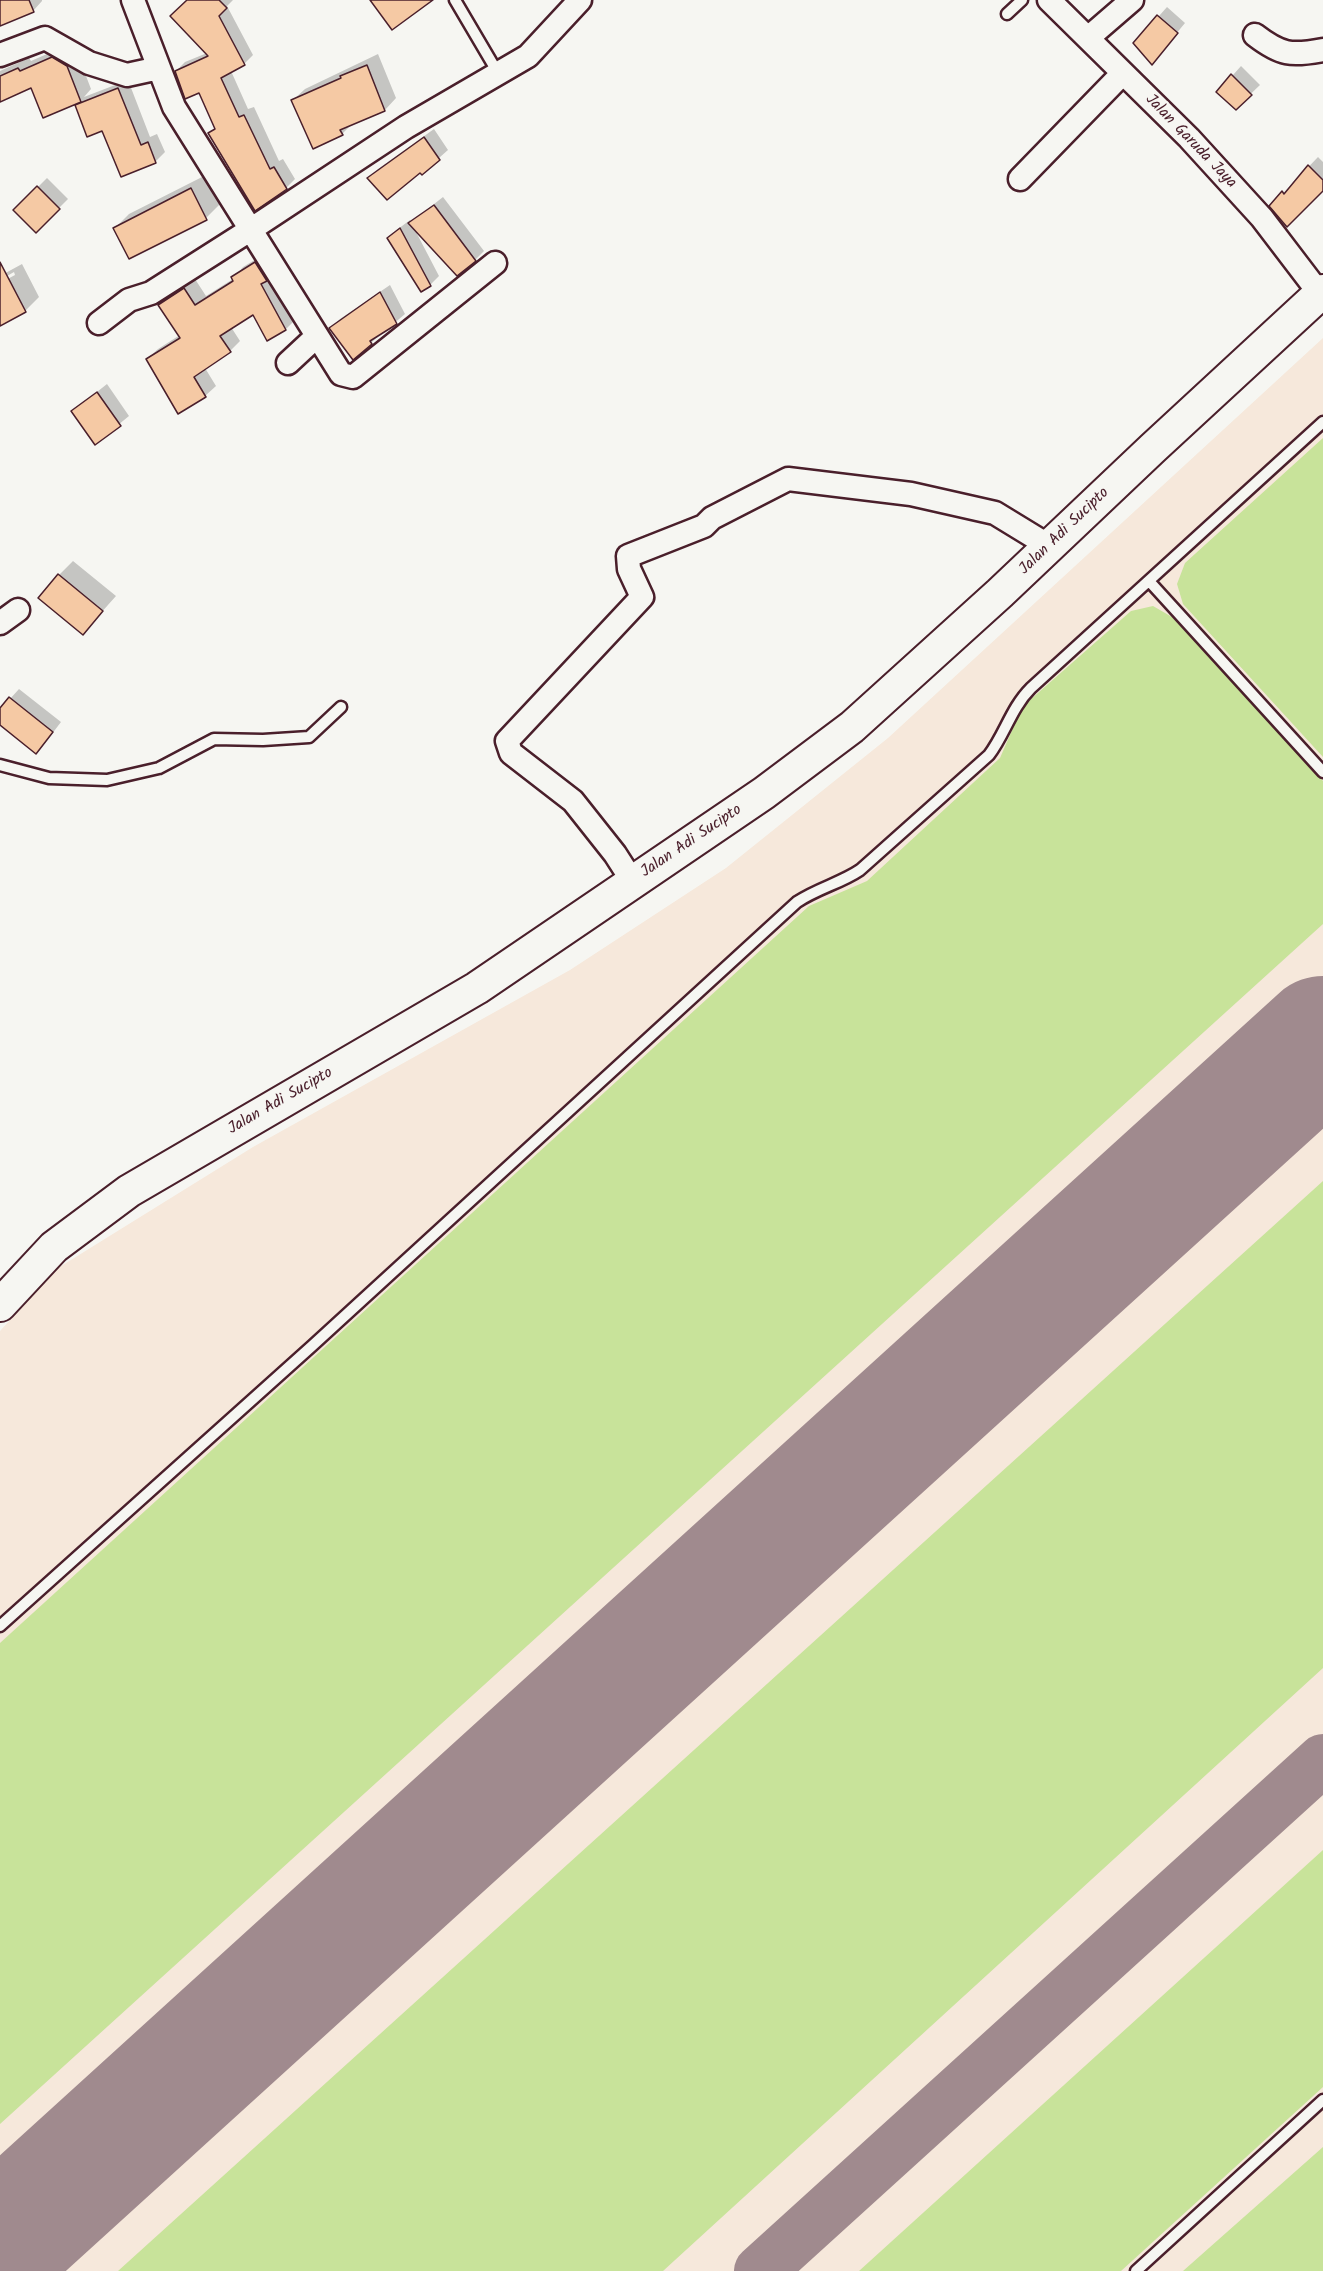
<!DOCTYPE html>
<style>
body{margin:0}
canvas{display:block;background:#f6f6f2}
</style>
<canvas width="1323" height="2271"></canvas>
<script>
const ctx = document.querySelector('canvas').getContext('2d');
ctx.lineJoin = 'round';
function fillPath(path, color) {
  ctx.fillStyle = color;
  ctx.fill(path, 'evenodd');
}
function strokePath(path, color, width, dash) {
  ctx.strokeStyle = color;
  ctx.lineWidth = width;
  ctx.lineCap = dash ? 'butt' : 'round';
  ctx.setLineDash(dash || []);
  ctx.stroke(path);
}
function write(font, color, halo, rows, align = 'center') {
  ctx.font = font + ' Kalam,sans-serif';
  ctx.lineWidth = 4.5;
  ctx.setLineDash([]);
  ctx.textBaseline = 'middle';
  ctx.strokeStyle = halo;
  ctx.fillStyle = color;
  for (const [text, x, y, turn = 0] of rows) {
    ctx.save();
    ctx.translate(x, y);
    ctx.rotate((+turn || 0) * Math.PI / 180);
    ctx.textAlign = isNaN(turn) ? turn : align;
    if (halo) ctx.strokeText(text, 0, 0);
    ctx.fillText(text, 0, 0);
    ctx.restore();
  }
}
const built = new Path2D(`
 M1323,338V2271H0V1331L58,1268L253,1147L570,970L726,868L888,738Z`);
const green = new Path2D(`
 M1323,438V757L1183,604L1177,584L1185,563Z
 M1153,606L1172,617L1323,781V924L0,2124V1643L809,906L867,881L1000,758L1022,707L1131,611Z
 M1323,1181V1668L663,2271H118Z
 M1323,1850V2087L1121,2271H859Z
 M1323,2147V2271H1183Z`);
const shadow = new Path2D(`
 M0,0H42V1L33,11L0,14Z
 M189,0H233L227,6L253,55L244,64L231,71L248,109L254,107L279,161L283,159L295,179L286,188L210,134L216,127L199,91L176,71L185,62L207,53Z
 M1167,7L1185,23L1152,63L1135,43Z
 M63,47L78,55L91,89L84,97L128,80L150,137L157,134L165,152L156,161L122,175L103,129L76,106L82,100L44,116L31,86L0,101V71L29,58L31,61Z
 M378,54L396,98L385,110L353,123L342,134L293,100L305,89Z
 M1241,66L1260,85L1236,108L1218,92Z
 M434,129L448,150L422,173L420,171L369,178L378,169Z
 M1318,157L1323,162V189L1271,206Z
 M206,175L220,204L206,218L129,257L115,228L129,214Z
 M47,178L68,199L36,231L15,210Z
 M443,197L484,251L475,260L415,230L439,276L430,285L388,238L398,229L410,220L411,222Z
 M266,253L296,319L286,329L254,313L231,327L240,341L230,351L205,368L216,386L205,396L147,359L158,349L180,335L160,305L170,294L195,279L206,296L233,279L243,267Z
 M22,264L39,297L25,311L0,324V283L15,275L14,272L0,280V276Z
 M390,285L405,314L353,358L331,328L340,319Z
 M107,384L129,416L96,443L73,411Z
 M73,561L116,596L83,633L59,575Z
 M19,689L61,722L45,743L0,723V710Z`);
const taxiway = new Path2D(`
 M760,2271L1323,1760`);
const runway = new Path2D(`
 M0,2243L1323,1041`);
const building = new Path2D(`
 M0,0H29L34,12L0,26Z
 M187,0H219L227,8L219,16L245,65L221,78L239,117L244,115L270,169L274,167L287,189L255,211L208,133L215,129L199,93L185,99L175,71L208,56L170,16Z
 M370,0H433L392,30Z
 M1157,15L1178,33L1152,65L1133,43Z
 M52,57L67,66L81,102L43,118L31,88L0,102V76L18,68L20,71Z
 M367,65L385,111L340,130L343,135L313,149L291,100L341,78L340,76Z
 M1231,74L1252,95L1236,110L1216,92Z
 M118,88L141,145L148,142L156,163L121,177L102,131L87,137L75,105Z
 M424,137L440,160L422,175L420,173L387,200L367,178Z
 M1308,165L1323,180V191L1287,227L1269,206L1282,191L1284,194Z
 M37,186L60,209L36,233L13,210Z
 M191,188L207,220L129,259L113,228Z
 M434,205L476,261L457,276L408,223Z
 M400,228L431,286L421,292L387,238Z
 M0,262L26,312L0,326Z
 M255,262L267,281L261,284L286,330L267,341L253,315L220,336L231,352L194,377L206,397L178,414L146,359L180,338L158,305L184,288L195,305L233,281L231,277Z
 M380,292L397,324L370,341L372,344L353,360L329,328Z
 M97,392L121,426L95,445L71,411Z
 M58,574L103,611L83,635L38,598Z
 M9,697L53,732L36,754L0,725V708Z`);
const lane = new Path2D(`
 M455,0L498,73
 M1007,14L1022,0
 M1149,581L1323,772
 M0,765L49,778L107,780L159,768L214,739L263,740L309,737L341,707
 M0,1626L312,1346L797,902C818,888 841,883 860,870L989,755C1005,734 1011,708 1031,688L1323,422
 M1136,2271L1323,2100`);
const street = new Path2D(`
 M133,0L174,107L341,374L353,377L495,263
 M1049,0L1189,138L1262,218L1320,294
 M1255,35C1281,55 1291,56 1323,50
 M1088,38L1132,0
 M0,55L45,38L89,63L127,75L159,68
 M1020,179L1123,73
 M99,323L129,300L151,293L250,230L406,127L528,56L580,0
 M288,363L317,336
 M0,623L18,610
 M633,882L615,854L573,801L511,753L507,741L642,597L629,569L628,556L704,526L712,518L788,479L911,494L995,513L1049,546`);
const secondary = new Path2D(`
 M0,1305L54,1247L129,1191L477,988L764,793L852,727L1000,593L1153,448L1323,291`);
const streetNames = [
 ["Jalan Garuda Jaya",1190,142,46],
 ["Jalan Adi Sucipto",1065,532,-44],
 ["Jalan Adi Sucipto",692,842,-34],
 ["Jalan Adi Sucipto",281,1102,-30]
];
fillPath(built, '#f6e8db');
fillPath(green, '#c8e39a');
fillPath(shadow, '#0003');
strokePath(taxiway, '#a08a8e', 52);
strokePath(runway, '#a08a8e', 130);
fillPath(building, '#f5c9a4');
strokePath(building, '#4a1f2b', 1.5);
strokePath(lane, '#4a1f2b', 15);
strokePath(street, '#4a1f2b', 27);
strokePath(secondary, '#4a1f2b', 36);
strokePath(lane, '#f6f6f2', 10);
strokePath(street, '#f6f6f2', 22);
strokePath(secondary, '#f6f6f2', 32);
write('16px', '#4a1f2b', '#f6f6f2', streetNames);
</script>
